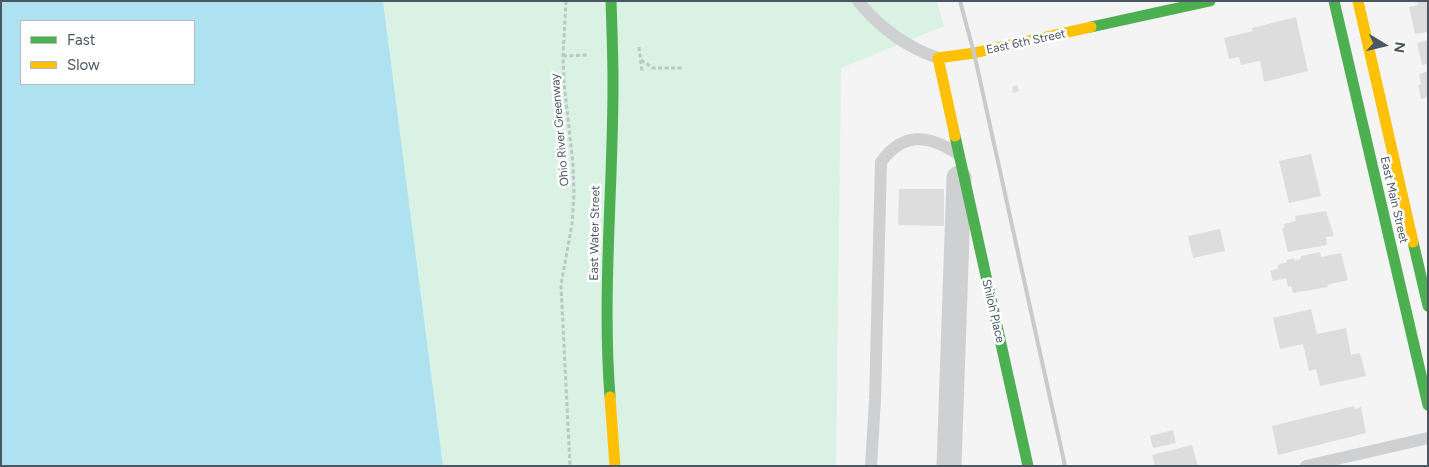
<!DOCTYPE html>
<style>
body{margin:0}
#map{position:relative;width:1429px;height:467px;overflow:hidden;background:#f4f4f4;font-family:Figtree,sans-serif}
canvas{display:block}
.frame{position:absolute;inset:0;border:2px solid #4a5661;pointer-events:none}
.legend{position:absolute;left:20px;top:20px;width:175px;height:65px;box-sizing:border-box;background:#fff;border:1px solid #b7bbc0;margin:0;padding:6px 9px;list-style:none;font-size:15px;color:#4a5661}
.legend li{display:flex;align-items:center;gap:10px;height:25px}
.legend b{width:25px;border:1px solid #b7bbc0}
.north{position:absolute;left:1359px;top:20px;width:50px;height:50px;-webkit-text-stroke:4px #fff;paint-order:stroke;rotate:99deg;font-size:14px;font-weight:700;line-height:20px;text-align:center;color:#4a5661}
.north::after{content:'';display:block;margin:auto;width:18px;height:22px;background:#4a5661;clip-path:polygon(50% 0,100% 100%,50% 72%,0 100%)}
</style>
<div id="map">
<canvas width="1429" height="467"></canvas>
<div class="frame"></div>
<ul class="legend">
<li><b style="height:6px;background:#4caf50"></b>Fast</li>
<li><b style="height:6px;background:#ffc107"></b>Slow</li>
</ul>
<div class="north">N</div>
</div>
<script>
const ctx = document.querySelector('canvas').getContext('2d');
ctx.lineJoin = 'round';
function fillPath(path, color) {
  ctx.fillStyle = color;
  ctx.fill(path, 'evenodd');
}
function strokePath(path, color, width, dash) {
  ctx.strokeStyle = color;
  ctx.lineWidth = width;
  ctx.lineCap = dash ? 'butt' : 'round';
  ctx.setLineDash(dash || []);
  ctx.stroke(path);
}
function write(font, color, halo, rows, align = 'center') {
  ctx.font = font + ' Figtree,sans-serif';
  ctx.lineWidth = 5;
  ctx.setLineDash([]);
  ctx.textBaseline = 'middle';
  ctx.strokeStyle = halo;
  ctx.fillStyle = color;
  for (const [text, x, y, turn = 0] of rows) {
    ctx.save();
    ctx.translate(x, y);
    ctx.rotate((+turn || 0) * Math.PI / 180);
    ctx.textAlign = isNaN(turn) ? turn : align;
    if (halo) ctx.strokeText(text, 0, 0);
    ctx.fillText(text, 0, 0);
    ctx.restore();
  }
}
const green = new Path2D(`
 M383,1H937L944,26L841,68L836,466H443Z`);
const water = new Path2D(`
 M1,1H383L443,466H1ZM21,21H194V84H21Z`);
const building = new Path2D(`
 M1417,1H1428V32L1415,34L1409,7L1418,5Z
 M1296,17L1308,71L1264,82L1260,61L1241,65L1239,57L1229,59L1224,38L1253,31L1252,28Z
 M1428,40V69H1427L1426,64L1422,65L1417,43Z
 M1428,71V97L1421,99L1418,85L1421,84L1419,74Z
 M1017,85L1019,91L1013,93L1012,87Z
 M1311,154L1321,196L1289,203L1279,161Z
 M899,189H944V226L898,225Z
 M1326,211L1334,236L1326,237L1327,245L1288,252L1282,229L1284,228V224L1296,221L1295,216Z
 M1220,229L1225,251L1193,258L1188,236Z
 M1320,252L1321,257L1341,253L1348,280L1327,285L1328,287L1293,293L1291,286L1288,287L1286,278L1273,281L1270,271L1278,269V265L1287,262V260L1294,258L1295,261L1301,259V256Z
 M1311,309L1317,334L1346,328L1351,355L1360,353L1366,376L1320,386L1316,369L1309,371L1303,344L1280,349L1273,318Z
 M1354,406L1355,409L1361,407L1366,433L1278,455L1272,426Z
 M1173,430L1176,443L1153,448L1150,436Z
 M1192,445L1198,466H1155L1152,455Z`);
const path = new Path2D(`
 M566,1L563,56L564,83L573,164L574,194L572,224L561,285L570,466
 M639,47L642,72
 M563,56L588,55
 M641,60L653,68H683`);
const lane = new Path2D(`
 M858,1C879,27 906,47 938,58
 M871,466L875,400L881,162C903,132 928,134 958,154
 M1306,466L1428,438`);
const street = new Path2D(`
 M949,466L959,178`);
const fast = new Path2D(`
 M1334,1L1428,405
 M1091,27L1210,1
 M955,136L1028,466
 M1413,242L1428,306
 M610,397C602,293 613,188 613,85C613,57 612,29 611,1`);
const slow = new Path2D(`
 M1358,1L1413,242
 M955,136L938,58L974,53L1091,27
 M610,397L615,466`);
const rail = new Path2D(`
 M960,1L974,53L1065,466`);
const streetNames = [
 ["East 6th Street",1026,42,-12],
 ["Ohio River Greenway",560,130,-95],
 ["East Main Street",1394,200,77],
 ["East Water Street",595,233,-89],
 ["Shiloh Place",993,311,77]
];
fillPath(green, '#d9f2e3');
fillPath(water, '#aee2f0');
fillPath(building, '#ddddde');
strokePath(path, '#bcc7c4', 3, [4, 2.5]);
strokePath(lane, '#ced0d2', 12);
strokePath(street, '#ced0d2', 25);
strokePath(fast, '#4caf50', 11);
strokePath(slow, '#ffc107', 11);
strokePath(rail, '#c9cacc', 4);
write('12px', '#4a5661', '#fff', streetNames);
</script>
